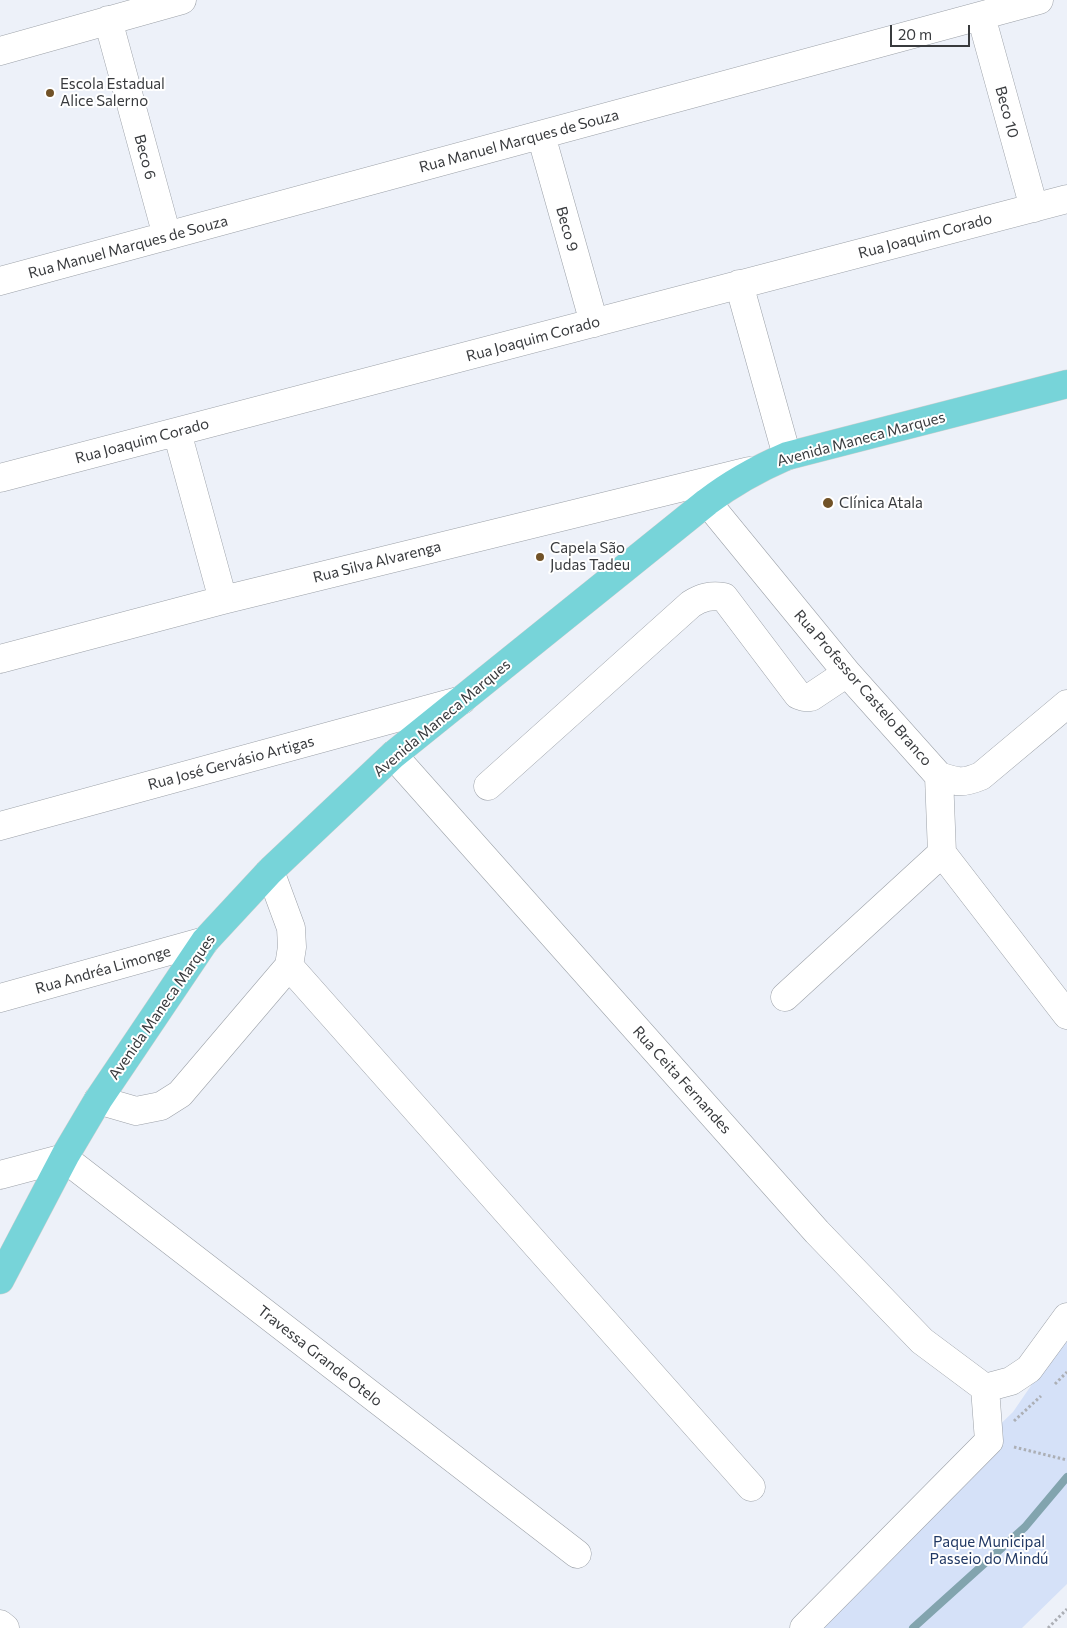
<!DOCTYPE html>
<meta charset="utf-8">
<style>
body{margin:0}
#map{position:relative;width:1067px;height:1628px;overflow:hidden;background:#edf1f9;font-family:Commissioner,sans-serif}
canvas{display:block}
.scale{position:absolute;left:890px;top:25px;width:80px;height:22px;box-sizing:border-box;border:2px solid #383a3d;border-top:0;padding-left:6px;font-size:15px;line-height:18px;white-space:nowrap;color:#383a3d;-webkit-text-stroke:4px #fff;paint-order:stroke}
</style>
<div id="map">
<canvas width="1067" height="1628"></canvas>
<div class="scale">20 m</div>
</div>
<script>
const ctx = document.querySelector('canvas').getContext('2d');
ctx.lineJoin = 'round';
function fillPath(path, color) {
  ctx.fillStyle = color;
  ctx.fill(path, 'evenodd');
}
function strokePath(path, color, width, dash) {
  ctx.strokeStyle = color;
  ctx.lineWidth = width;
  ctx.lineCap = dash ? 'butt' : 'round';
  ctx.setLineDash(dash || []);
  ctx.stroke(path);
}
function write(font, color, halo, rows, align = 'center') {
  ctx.font = font + ' Commissioner,sans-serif';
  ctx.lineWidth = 4;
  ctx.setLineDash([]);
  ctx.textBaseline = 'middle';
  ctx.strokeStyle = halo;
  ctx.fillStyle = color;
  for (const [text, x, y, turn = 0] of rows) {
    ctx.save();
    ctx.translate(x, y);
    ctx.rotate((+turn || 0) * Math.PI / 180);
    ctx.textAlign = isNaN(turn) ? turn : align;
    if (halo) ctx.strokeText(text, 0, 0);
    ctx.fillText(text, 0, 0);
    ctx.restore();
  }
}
const green = new Path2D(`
 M1067,1333V1584L1022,1628H816L958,1465L1013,1412Z`);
const stream = new Path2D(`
 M913,1628L1025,1527L1067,1477`);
const path = new Path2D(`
 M1055,1384L1067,1372
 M1014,1421L1041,1396
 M1014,1447L1067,1460
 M1048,1628L1067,1609`);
const minor = new Path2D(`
 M981,16L1034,208
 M108,20L167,236
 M0,51L182,0
 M541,135L594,323
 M0,281L1039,0
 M739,284L787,456
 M177,432L223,600
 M0,478L1067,199
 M707,502L847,673L939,776C957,782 962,784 981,776L1067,704
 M0,659L223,600L749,471
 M393,755L817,1232L922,1341L985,1388
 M939,776L942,853L1067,1015
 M488,786L691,604C702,597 711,595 724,597L798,695L804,697H811L847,673
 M0,826L462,700
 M289,966L751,1487
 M785,997L942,853
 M0,998L205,941
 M98,1100L136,1111L161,1106L180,1094L289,966L292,947L291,928L270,871
 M0,1175L64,1158L577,1554
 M985,1388L1011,1381L1029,1369L1067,1317
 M0,1624L5,1628
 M804,1628L989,1441L985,1388`);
const major = new Path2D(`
 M0,1280L66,1154L98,1100L205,941L270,871L393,755L707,502C733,482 757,469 787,456L1067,384`);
const markers = [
 [50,93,5,"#715227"],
 [828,503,6,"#715227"],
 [540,557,5,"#715227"]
];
const poiNames = [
 ["Escola Estadual",60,84],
 ["Alice Salerno",60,101],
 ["Clínica Atala",839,503],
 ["Capela São",550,548],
 ["Judas Tadeu",550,565]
];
const streetNames = [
 ["Beco 10",1007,112,75],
 ["Rua Manuel Marques de Souza",519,141,-15],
 ["Beco 6",145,157,75],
 ["Beco 9",567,229,74],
 ["Rua Joaquim Corado",925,236,-15],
 ["Rua Manuel Marques de Souza",128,247,-15],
 ["Rua Joaquim Corado",533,339,-15],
 ["Avenida Maneca Marques",861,439,-15],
 ["Rua Joaquim Corado",142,441,-15],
 ["Rua Silva Alvarenga",377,562,-14],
 ["Rua Professor Castelo Branco",863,688,49],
 ["Avenida Maneca Marques",442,718,-40],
 ["Rua José Gervásio Artigas",231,763,-15],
 ["Rua Andréa Limonge",103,970,-16],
 ["Avenida Maneca Marques",162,1007,-55],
 ["Rua Ceita Fernandes",682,1080,48],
 ["Travessa Grande Otelo",320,1356,38]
];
const parkNames = [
 ["Paque Municipal",989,1542],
 ["Passeio do Mindú",989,1559]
];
fillPath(green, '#d5e1f8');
strokePath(stream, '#82a4ae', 8);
strokePath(minor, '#9ca1a8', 29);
strokePath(major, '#cfd0d0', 29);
strokePath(path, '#acafb5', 3, [2.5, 2.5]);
strokePath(minor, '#fff', 28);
strokePath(major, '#77d4d9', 28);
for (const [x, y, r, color] of markers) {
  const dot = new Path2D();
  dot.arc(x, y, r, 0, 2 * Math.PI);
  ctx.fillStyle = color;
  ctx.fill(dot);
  strokePath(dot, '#fff', 2);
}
write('15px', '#383a3d', '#fff', poiNames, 'left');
write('15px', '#383a3d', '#fff', streetNames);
write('15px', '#203864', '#fff', parkNames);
</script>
